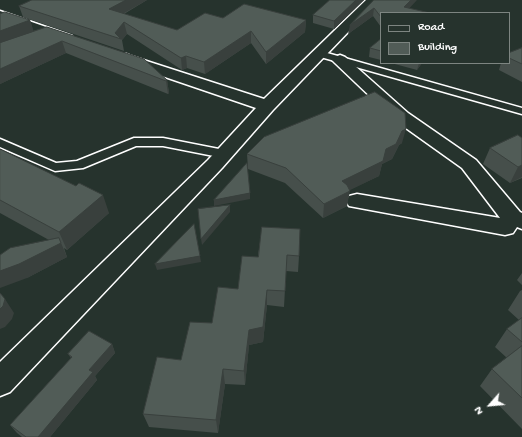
<!DOCTYPE html>
<style>
body{margin:0}
#map{position:relative;width:522px;height:437px;overflow:hidden;background:#26332d;font-family:"Gochi Hand",sans-serif}
canvas{display:block}
.legend{position:absolute;left:380px;top:12px;width:130px;height:52px;box-sizing:border-box;background:#26332d;border:1px solid #7d8581;margin:0;padding:5px 7px;list-style:none;font-size:12px;color:#fff}
.legend li{display:flex;align-items:center;gap:8px;height:20px}
.legend b{width:20px;border:1px solid #7d8581}
.north{position:absolute;left:470px;top:385px;width:40px;height:40px;-webkit-text-stroke:3px #26332d;paint-order:stroke;rotate:243deg;font-size:11px;font-weight:700;line-height:16px;text-align:center;color:#fff}
.north::after{content:'';display:block;margin:auto;width:14px;height:18px;background:#fff;clip-path:polygon(50% 0,100% 100%,50% 72%,0 100%)}
</style>
<div id="map">
<canvas width="522" height="437"></canvas>
<ul class="legend">
<li><b style="height:5px;background:#26332d"></b>Road</li>
<li><b style="height:11px;background:#515c57"></b>Building</li>
</ul>
<div class="north">N</div>
</div>
<script>
const ctx = document.querySelector('canvas').getContext('2d');
ctx.lineJoin = 'round';
function strokePath(path, color, width, dash) {
  ctx.strokeStyle = color;
  ctx.lineWidth = width;
  ctx.lineCap = dash ? 'butt' : 'round';
  ctx.setLineDash(dash || []);
  ctx.stroke(path);
}
function fillPath(path, color) {
  ctx.fillStyle = color;
  ctx.fill(path, 'evenodd');
}
const lane = new Path2D(`
 M320,51L522,108V114L317,56L315,54Z
 M134,138H163L224,150L228,151L230,154L228,157L224,158L163,146H136L83,168L55,171L0,147V139L56,163L77,161Z`);
const street = new Path2D(`
 M366,0H379L273,110L222,168L10,392L0,396V362L208,160L256,108L121,62L118,59L121,56L126,54L131,56L264,99Z
 M0,11L72,36L74,39L72,42L67,43L62,42L0,19Z
 M340,55L345,57L408,113L476,160L520,212L522,213V229L517,227L513,233L505,235L349,206L346,201L349,196L357,194L500,218L462,168L396,121L335,63L332,60L335,57Z`);
const wall = new Path2D(`
 M147,0L124,14L177,30L223,18L306,20L305,32L266,64L251,43L205,74L187,68L182,70L127,34L122,40L124,51L23,17L19,6Z
 M330,0H364L334,29L313,23V15Z
 M374,0L409,8L381,13V27L373,16L348,34Z
 M0,14L30,20L33,31L47,27L167,80L169,93L168,94L66,53L0,84Z
 M381,39V60L369,57L370,48Z
 M522,48V82L499,70L501,63H509V53Z
 M391,63H422L417,70Z
 M522,138V178L510,183L483,164L490,148Z
 M402,143L399,145L392,159L382,164L379,176L349,190L347,206L323,218L285,183L248,169L247,154Z
 M0,149L109,213L67,250L64,248L67,257L27,278L49,240L0,213Z
 M262,227L299,256L298,272L286,271L284,307L267,305L263,342L249,345L245,385L225,384L218,433L149,427L143,414L181,360L212,323L238,289L258,257Z
 M522,273V285L517,280Z
 M522,290V429L480,386L492,369L507,358L495,347L507,329L519,320L508,310L520,291Z
 M112,344L115,353L95,376L97,380L50,437H22L17,433L10,425L71,358L68,354Z`);
const shadedWall = new Path2D(`
 M126,0H147L112,20L109,9Z
 M356,0H364L334,29V21Z
 M411,0H417L405,13L404,7Z
 M374,8L373,16L348,34L350,25Z
 M30,20L34,32L0,45V31Z
 M306,20L305,32L266,64V52Z
 M124,22L127,34L122,40L115,33Z
 M251,31V43L205,74L204,62Z
 M62,41L66,53L0,84V69Z
 M186,56L187,68L182,70L181,58Z
 M419,63H422L417,70Z
 M167,80L169,93L168,94L166,81Z
 M406,129L402,143L399,145L392,159L382,164L379,176L340,195L342,181L386,149L402,131Z
 M522,165V177L510,183L518,167Z
 M350,191L347,206L323,218L324,204Z
 M250,193V199L214,206V200Z
 M103,195L109,213L67,250L59,232Z
 M230,205V212L202,245L201,239Z
 M59,238L67,257L27,278L0,288V271Z
 M200,256L201,262L157,270L155,264Z
 M267,290V305L263,342L249,345L245,385L244,371L249,330Z
 M5,299L14,313L12,319L5,327L0,329V309Z
 M112,344L115,353L95,376L97,380L50,437H38L89,370Z
 M223,369L225,384L218,433L216,420Z`);
const building = new Path2D(`
 M32,0H126L109,9L177,30L205,13L223,18L244,4L306,20L266,52L251,31L204,62L186,56L181,58L124,22L115,33L121,39L19,6Z
 M330,0H356L334,21L313,15Z
 M374,0H411L404,7L430,13H381V17L374,8L350,25Z
 M5,12L30,20L0,31V14Z
 M47,27L144,59L167,80L166,81L62,41L0,69V43Z
 M381,39V51L370,48Z
 M522,48V64L509,58V53Z
 M375,92L405,113L406,129L402,131L396,144L386,149L383,161L342,181L347,185L350,191L324,204L286,168L247,154L264,137Z
 M518,135L522,138V165L518,167L490,148Z
 M0,149L76,186L79,183L103,195L59,232L0,200Z
 M247,163L250,193L214,200Z
 M230,205L201,239L198,209Z
 M194,224L200,256L155,264Z
 M262,227L300,229L299,256L287,255L285,291L267,290L263,327L249,330L244,371L223,369L216,420L143,414L157,357L181,360L190,322L212,323L218,287L238,289L242,256L258,257Z
 M59,238L61,243L19,264L0,271V255L10,248Z
 M0,293L5,299L3,306L0,309Z
 M522,318V342L507,329Z
 M89,331L112,344L89,370L93,372L38,437H26L10,425L72,357L68,354Z
 M522,346V398L492,369Z`);
strokePath(lane, '#fff', 3);
strokePath(street, '#fff', 3);
fillPath(lane, '#26332d');
fillPath(street, '#26332d');
fillPath(wall, '#464f4b');
fillPath(shadedWall, '#39403d');
fillPath(building, '#515c57');
strokePath(building, '#39403d', 1);
</script>
